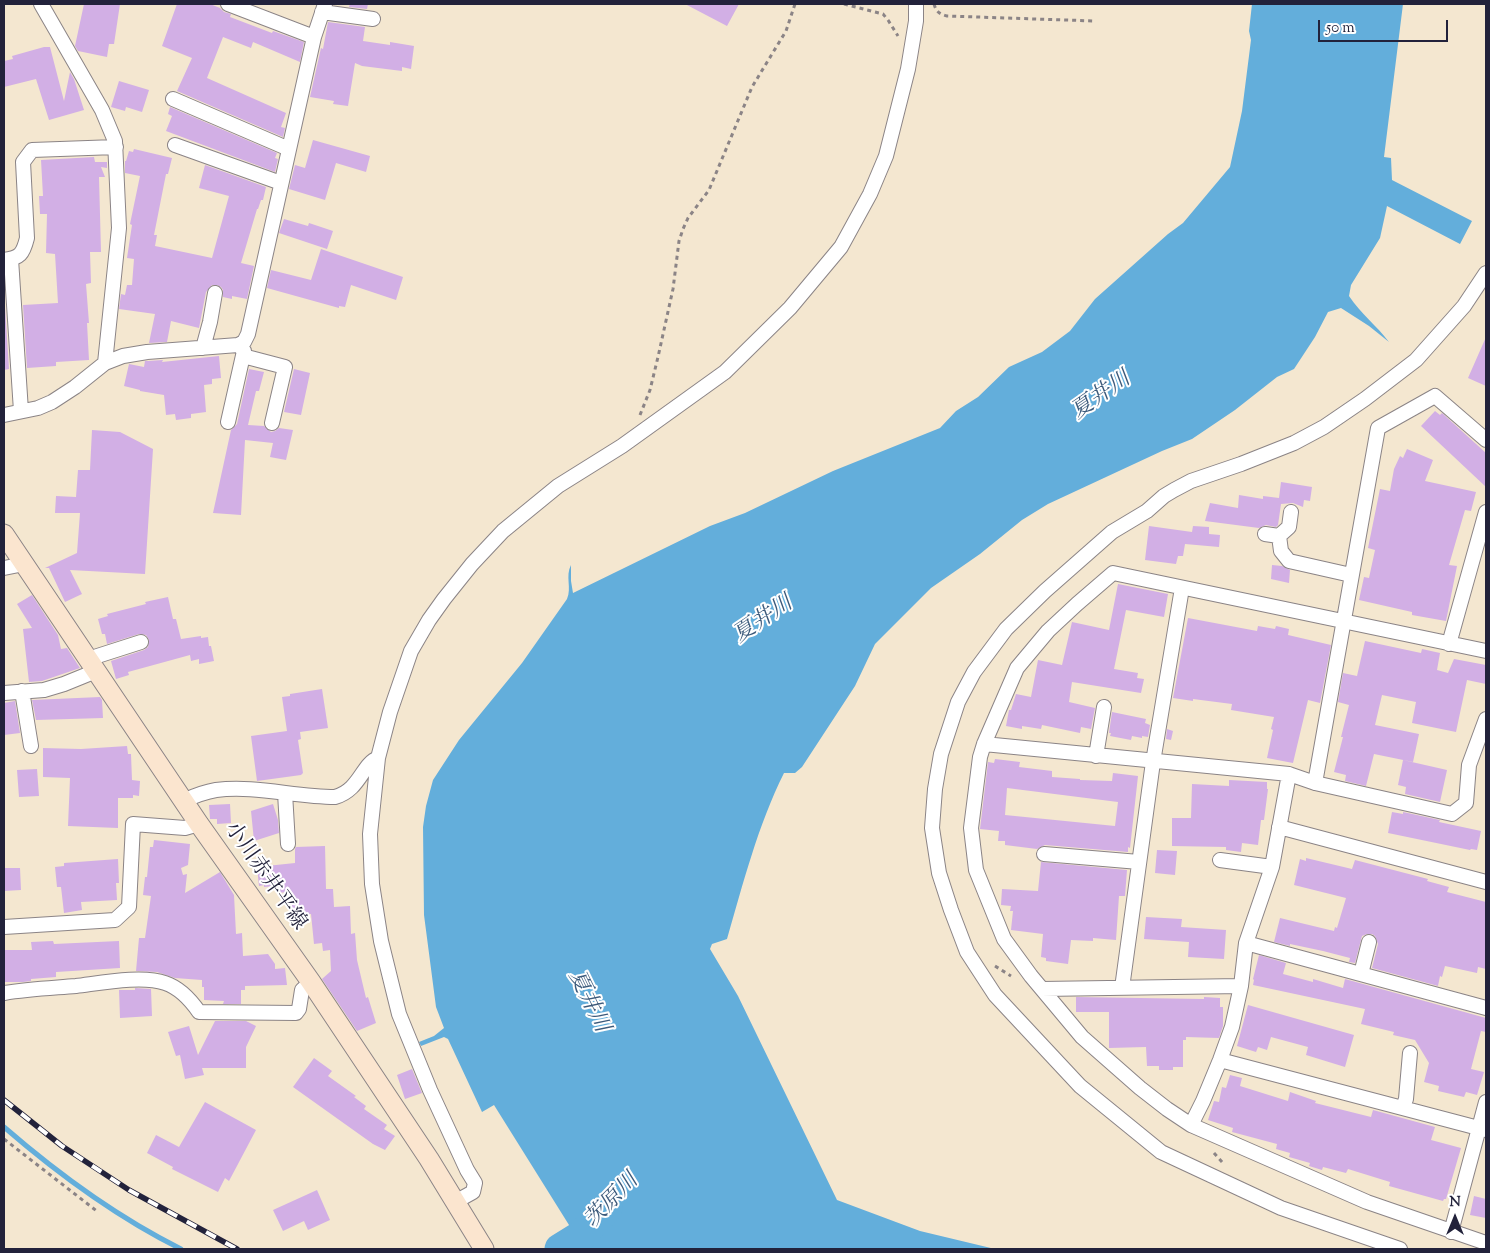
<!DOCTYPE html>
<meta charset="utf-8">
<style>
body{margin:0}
#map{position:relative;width:1490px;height:1253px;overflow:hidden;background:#f4e7d0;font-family:"Sorts Mill Goudy",serif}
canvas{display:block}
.frame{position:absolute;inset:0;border:5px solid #22223b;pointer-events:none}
.north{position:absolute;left:1430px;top:1193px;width:50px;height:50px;-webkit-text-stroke:4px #fff;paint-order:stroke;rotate:0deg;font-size:14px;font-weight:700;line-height:20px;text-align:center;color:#22223b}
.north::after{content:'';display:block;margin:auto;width:18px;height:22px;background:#22223b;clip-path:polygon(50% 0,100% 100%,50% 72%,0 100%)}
.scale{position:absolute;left:1318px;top:20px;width:130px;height:22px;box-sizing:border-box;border:2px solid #22223b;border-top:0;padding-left:6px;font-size:15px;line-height:18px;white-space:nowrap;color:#22223b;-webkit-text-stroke:4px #fff;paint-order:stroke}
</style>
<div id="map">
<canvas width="1490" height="1253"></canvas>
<div class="frame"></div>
<div class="north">N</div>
<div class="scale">50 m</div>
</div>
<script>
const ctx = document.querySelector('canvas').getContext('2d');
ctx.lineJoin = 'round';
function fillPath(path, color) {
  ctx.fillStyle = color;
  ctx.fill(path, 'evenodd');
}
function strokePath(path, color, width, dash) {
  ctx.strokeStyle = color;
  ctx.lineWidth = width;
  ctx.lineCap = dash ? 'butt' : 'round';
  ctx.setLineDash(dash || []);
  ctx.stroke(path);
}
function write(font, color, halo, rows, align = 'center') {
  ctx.font = font + ' "Sorts Mill Goudy","Noto Serif JP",serif';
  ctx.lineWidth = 4;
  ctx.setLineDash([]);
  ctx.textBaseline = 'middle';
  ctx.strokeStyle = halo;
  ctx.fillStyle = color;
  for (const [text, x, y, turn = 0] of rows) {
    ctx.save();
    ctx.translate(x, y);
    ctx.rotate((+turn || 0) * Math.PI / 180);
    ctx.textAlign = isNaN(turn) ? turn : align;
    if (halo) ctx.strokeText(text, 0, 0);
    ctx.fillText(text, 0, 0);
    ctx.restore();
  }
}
const water = new Path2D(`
 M1252,4H1403L1384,157L1391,158L1392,180L1472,221L1460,244L1387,206L1380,238L1351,285L1349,296C1361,314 1377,326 1389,342L1369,326L1341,308L1328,312L1315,337L1294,369L1277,377L1235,410L1192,439L1162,451L1048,504L1022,520L980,554L931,588L875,644L855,686L802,767L795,773H784C758,825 743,884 727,939L712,944L710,949L738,996L837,1200L920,1231L995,1249H584L494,1105L482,1112L448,1039L444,1037L421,1046L419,1042L434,1036L444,1028L436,1007L424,915L423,827L426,806L433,780L459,740L522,663L567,599C572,588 565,576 571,565V581L573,593L710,526L745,513L833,471L940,428L956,411L978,397L1009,367L1042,352L1070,331L1095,299L1168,234L1183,223L1230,167L1242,111L1251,40L1249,31Z`);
const stream = new Path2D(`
 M4,1127C57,1173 117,1217 181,1249`);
const river = new Path2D(`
 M560,1249L581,1236L607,1208`);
const building = new Path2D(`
 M84,4H120L114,44H109L107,57L78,51L75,46Z
 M177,4H210L220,8L224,12L231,14L230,17L272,33L273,31L304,42L300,62L253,42L251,48L223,37L207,78L286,113L281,127L285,128L283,137L177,91L192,58L162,46Z
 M350,4H368L367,9L349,7Z
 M685,4H739L727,26Z
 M328,22L365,27L363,41L390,45V42L414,46L411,69L402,67V71L362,66L355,63L348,106L333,104L334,101L310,97L321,48L323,49Z
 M44,47H50L64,101L70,72L74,79L84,110L49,120L36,79L4,87V61L13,59L12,56Z
 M119,81L149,90L142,112L126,107L125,111L111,107Z
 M170,107L277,153L275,158L278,159L275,172L166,131L172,116L168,114Z
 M313,140L370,156L366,172L336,163L325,200L289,189L295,165L305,168Z
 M134,149L172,158L168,174H166L154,235H157L155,246L212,258L229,196L199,188L205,165L266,187L263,200H261L258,209H257L241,263L254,266L247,299L232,296V299L223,297V290L221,287L217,285H212L206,292L199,328L171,321L167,342L149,343L155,314L119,309L121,294L125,295L127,285H132L134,259L127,258L132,225L130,224L140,176L125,173V161H126L129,151L133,152Z
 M94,157L95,162H107V168L101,167L105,177H99L101,252H90L91,283L86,284L89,323H87L89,360L56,362V366L27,368L23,305L58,303L55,254L46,253L47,214H40L39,196H43L41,160Z
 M284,219L308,226L309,223L333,231L327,249L279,233Z
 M321,249L403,277L396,300L351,285L345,307L339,306V308L267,288L271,270L311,280Z
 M4,307H5L9,369L4,370Z
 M1486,337V386L1468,378Z
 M219,356L221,378L212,379V384L204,385L206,412L191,414V418L176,420L175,414L166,415L164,395L140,391V390L124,386L129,364L144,367L145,361H148L163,360L162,362Z
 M249,369L264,372L259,391H256L248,425L264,426L271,432L275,431L279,428L293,430L286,460L270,457L273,443L245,440L241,515L213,513L231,430L237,424Z
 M294,369L310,373L301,415L284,412Z
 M1435,411L1440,415L1442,413L1486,453V487L1421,426Z
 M92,430L120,432L153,449L145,574L70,570L82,594L65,602L49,568H45L77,553L80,513H55L56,496L76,497L78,470H90Z
 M1407,449L1433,460L1425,481L1476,492L1471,511L1465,510L1449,565L1457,566L1446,621L1412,615V612L1359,600L1364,577L1369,578L1375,550L1368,548L1380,489L1390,491L1394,469L1400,456L1403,458Z
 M1281,482L1312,487L1310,501L1304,500L1303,507L1293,503L1281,504L1278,525L1276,527L1266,525L1259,528L1205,521L1210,503L1238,508L1239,495L1263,499V496L1279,498Z
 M1149,526L1192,532L1193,526L1209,527V534L1220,535L1219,547L1185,544L1183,556H1178L1176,564L1145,560Z
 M1272,565L1282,566L1290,570L1289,583L1271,579Z
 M1118,584L1168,594L1164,617L1126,610L1114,669L1138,673L1137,678L1144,679L1141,693L1072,682L1069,702L1095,708L1091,729L1081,727L1080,733L1042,725L1041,729L1022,726V729L1006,726L1009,710H1011L1016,694L1031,697L1038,660L1062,665L1072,622L1109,630Z
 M32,595L58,635L61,649L67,648L80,668L42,681L29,682L23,629L32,628L17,604Z
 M168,597L173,619H176L181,639L201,636V638L208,637L209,646H211L214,661L199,664V659L191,661L190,655L128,672L129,675L116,679L111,661L144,650L148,647L149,640L146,635L139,634L107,644L105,634H102L98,619L108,616L107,614L146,604L145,602Z
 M1188,618L1257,631L1258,626L1275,629L1276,626L1289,629L1288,635L1331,645L1320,703L1308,700L1293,763L1267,758L1273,730L1271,729L1274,717L1231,710L1232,704L1193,699V701L1173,698Z
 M1365,641L1421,653L1422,649L1440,653L1437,670L1448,673L1454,659L1486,665V684L1467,680L1456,732L1412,723L1416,702L1382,695L1375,725L1419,734L1413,762L1374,754L1366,786L1345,781L1346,775L1334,772L1343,737H1341L1349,705L1338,702L1343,673L1357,676Z
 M322,689L328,728L300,732L301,739L298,740L303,773L301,775L257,781L251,736L287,731L282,697L290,696V694Z
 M100,697L102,700L103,718L36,720L32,700Z
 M15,701L20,733L4,735V703Z
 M1112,712L1146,719L1145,723L1150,725L1148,737L1142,736V738L1132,736L1131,740L1110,736L1111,733H1109Z
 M1167,729L1173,731L1171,740L1166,739Z
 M127,746L128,754H131L132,780L140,781L139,796L133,795V798H118V828L68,826L70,778L43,777V748L81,749Z
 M995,759L1020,762L1019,767L1052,771V777L1080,779V780L1112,781L1113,773L1138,776L1130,848L1128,847V852L1045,845L1037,849L1005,845V841H998L999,831L980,829L988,762L994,763ZM1007,788L1118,802L1115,826L1005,815Z
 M1403,760L1447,770L1440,802L1405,794L1406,787L1398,785Z
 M37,769L39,796L19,797L17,770Z
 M1229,780L1267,782V789H1268L1264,820H1261L1258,845L1242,843L1241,852L1226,850V847L1172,846V818H1191L1192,784L1229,786Z
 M230,804L231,823L217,824V819H210L209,805Z
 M273,804L278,820L279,833L254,841L251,811Z
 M1392,812L1403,814V812L1440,820L1439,822L1481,831L1477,850L1471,849L1470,850L1388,833Z
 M154,840L190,844L188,865L181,868L183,875L187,874L185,893L220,872L234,895L236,934L242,933L243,956L268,954L275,964V969L285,968L287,985L245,986V990H241V1004H223L224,1001L204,1000V987H202V980L175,978L157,972L136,971L139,938H145L151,896L143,895L145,877H147L150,847H153Z
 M325,846L326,889H333L334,907L350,906L351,934L355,933L357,960L366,998L368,997L376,1023L357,1031L322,979L331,971L330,950L323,951L322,943L314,944L311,914L293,916L290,892L276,893V886L264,887V885L259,886L257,867L295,863V849L296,847Z
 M1157,850L1177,851L1175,875L1155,873Z
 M1306,858L1352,869L1355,860L1428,879L1427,881L1449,887L1447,892L1486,902V969L1478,967L1477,973L1445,966L1442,977L1440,976L1438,986L1372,968L1378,944L1375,936L1372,934H1367L1362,936L1355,963L1349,962L1350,958L1323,951L1290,944V946L1274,942L1280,918L1334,931L1335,927L1337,928L1346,898L1294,885L1300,859L1306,861Z
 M118,859L119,883H116L117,900L81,902L82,910L64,913L61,887H57L55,867L64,866V863Z
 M1041,862L1127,870L1125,896H1119L1116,940L1093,938V941L1071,940L1068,964L1046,961V958L1041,957L1043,934L1011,930L1013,911H1010L1011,906L1001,905L1002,889L1038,891Z
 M4,868H20L21,890L4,891Z
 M1146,917L1182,919L1181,927L1226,930L1224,959L1188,957L1189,942L1144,939Z
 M53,941L54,944L119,941L120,968L56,972V977L31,979V981L23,982H4L5,950H32L31,942Z
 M1259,955L1286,963L1283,974L1313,982V979L1343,988L1345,979L1486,1018V1032L1481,1031L1471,1069L1484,1072L1477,1095L1466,1092L1464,1097L1438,1091L1439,1086L1424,1082L1429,1063L1415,1040L1393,1035L1394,1032L1361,1024L1365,1009L1253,985L1254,980L1253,979Z
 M135,988L151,989L152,1016L120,1018L119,990H135Z
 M1076,997L1204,999V997L1220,998V1007H1223V1026L1219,1038L1186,1037V1040H1183V1067H1173V1070H1159V1066H1147L1146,1047L1109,1048V1012H1076Z
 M1248,1005L1354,1035L1345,1067L1306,1055L1308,1047L1271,1037L1267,1050L1258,1047L1256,1052L1237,1046Z
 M215,1021H246L256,1026L246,1047V1068H202L204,1075L185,1079L180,1055L176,1056L168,1032L189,1026L198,1055Z
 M314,1058L332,1071L328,1076L356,1096L354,1097L366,1106L364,1109L387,1125L384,1129L395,1136L385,1150L373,1144L293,1087Z
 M412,1069L422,1093L405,1099L397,1075Z
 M1230,1075L1242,1078L1240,1086L1288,1101L1290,1092L1316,1101L1315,1103L1371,1117L1373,1110L1435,1127L1431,1140L1461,1148L1446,1199H1444L1443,1201L1389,1186L1390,1182L1348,1169L1346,1173L1323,1167L1322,1170L1309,1166L1310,1163L1289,1157L1290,1153L1276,1149L1277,1144L1232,1132L1233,1128L1208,1120L1214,1101L1219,1102L1222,1087L1226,1088Z
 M205,1102L256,1130L229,1181L225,1178L218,1192L172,1169L173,1167L147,1153L156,1135L179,1147Z
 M317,1190L330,1220L308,1230L304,1221L283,1231L273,1210Z
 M1474,1196L1486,1199V1218L1470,1215Z`);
const path = new Path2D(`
 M844,4L883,14L888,20L898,36
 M934,4C936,11 939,14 947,16L1095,21
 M640,415L650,390L658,357L673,289L679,241L683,229L688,218L709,190L752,87L786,31L795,4
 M995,966L1011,976
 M4,1139L98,1212
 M1214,1153L1223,1163`);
const street = new Path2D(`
 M41,4L102,110L115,141L119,228L105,363
 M228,4L314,37
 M322,12L373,19
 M173,99L289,149
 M175,145L281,183
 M11,259L21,411
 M4,260C20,258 23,254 27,238L23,162L32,150L116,147
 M203,348L210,322L215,293
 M243,356L285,367L272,423
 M4,415L38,408L52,402L75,387L105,363L123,356L147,352L238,345L244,342L248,334L314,37L325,4
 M228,422L244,351L242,349
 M1265,534L1279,536L1289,527L1291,512
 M1279,536L1281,551L1289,561L1351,575
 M4,568L24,564
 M1449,644L1486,512
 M1486,651L1113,573L1077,604L1048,631L1017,668L984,744L980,757L971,828L976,870L1004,939L1031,976L1082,1037L1140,1088L1167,1109L1191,1125L1367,1202L1486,1243
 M88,659L141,642
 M22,691L31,746
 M4,693L44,690L64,684L96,671
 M984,744L1289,774L1315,783L1452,814L1466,803L1469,765L1486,719
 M1096,756L1104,707
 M1315,783L1378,428L1435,396L1486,440
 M285,793L288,844
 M183,801C194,796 204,792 216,790C255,785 295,797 335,797C360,790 362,764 378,758
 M1279,827L1486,882
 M1044,854L1139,862
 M1220,860L1272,867
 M4,927L115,920L129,907L133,824L185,828L199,824
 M1246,943L1486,1008
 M1361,974L1369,942
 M1122,988L1153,762L1182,588
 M1042,989L1241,986
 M4,993C28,989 52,988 76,986C101,983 142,975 165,983C180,988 190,999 199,1012L296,1013L299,1009L302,990L311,982
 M1220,1060L1486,1130
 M1403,1107L1406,1099L1410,1053
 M1191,1125L1203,1101L1220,1060L1232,1027L1241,986L1246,943L1272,867L1289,774
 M455,1202L473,1192L475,1183L467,1170L430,1090L399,1014L381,941L372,884L370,834L378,758L390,712L411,651L429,620L444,599L472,564L503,531L558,486L622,446L725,372L790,308L841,247L870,194L886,156L908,69L916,21V4
 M1451,1232L1486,1102
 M1400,1249L1281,1208L1161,1152L1080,1086L995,995L967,952L951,910L939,873L932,828L935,789L941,754L958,702L974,672L1006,629L1045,591L1112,532L1147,511L1164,496L1174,490L1191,481L1241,464L1294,443L1324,427L1365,399L1416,360L1464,306L1486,273`);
const secondary = new Path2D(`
 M4,534L199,824L311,982L429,1159L484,1249`);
const rail = new Path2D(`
 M4,1100L62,1146L129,1190L237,1249`);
const streetNames = [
 ["小川赤井平線",264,877,55]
];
const waterNames = [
 ["夏井川",1102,397,-35],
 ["夏井川",764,621,-34],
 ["夏井川",587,1002,64],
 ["茨原川",613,1202,-46]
];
fillPath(water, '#63aedb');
strokePath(stream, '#63aedb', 5);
strokePath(river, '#63aedb', 31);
fillPath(building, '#d2afe5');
strokePath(street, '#8b8486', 16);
strokePath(secondary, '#8b8486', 21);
strokePath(path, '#8b8486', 3, [4, 4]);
strokePath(street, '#fff', 14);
strokePath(secondary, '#fbe5cf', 19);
strokePath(rail, '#22223b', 5.5);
strokePath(rail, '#fff', 4, [11]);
write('21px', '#22223b', '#fff', streetNames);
write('italic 22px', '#3c5a7b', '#fff', waterNames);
</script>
